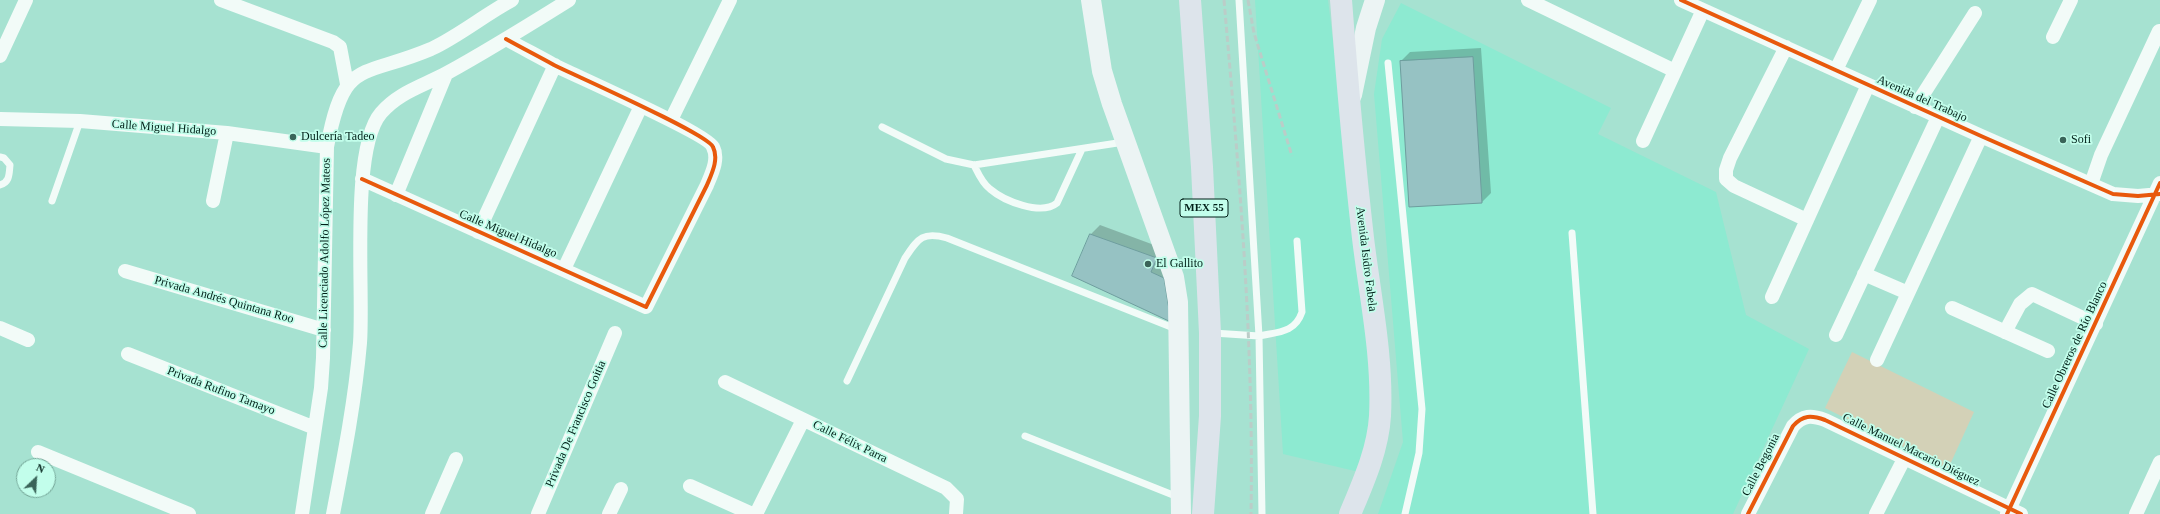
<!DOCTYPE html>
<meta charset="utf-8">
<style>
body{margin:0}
#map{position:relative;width:2160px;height:514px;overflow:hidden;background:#a6e2d1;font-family:"Times New Roman",serif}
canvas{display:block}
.north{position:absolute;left:16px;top:458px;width:40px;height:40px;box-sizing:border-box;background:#c2feeb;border:1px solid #74a597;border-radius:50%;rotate:25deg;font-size:11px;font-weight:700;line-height:16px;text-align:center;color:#002018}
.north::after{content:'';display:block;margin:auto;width:14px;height:18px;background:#3a6459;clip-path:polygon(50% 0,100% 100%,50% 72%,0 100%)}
</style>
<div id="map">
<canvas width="2160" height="514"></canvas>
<div class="north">N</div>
</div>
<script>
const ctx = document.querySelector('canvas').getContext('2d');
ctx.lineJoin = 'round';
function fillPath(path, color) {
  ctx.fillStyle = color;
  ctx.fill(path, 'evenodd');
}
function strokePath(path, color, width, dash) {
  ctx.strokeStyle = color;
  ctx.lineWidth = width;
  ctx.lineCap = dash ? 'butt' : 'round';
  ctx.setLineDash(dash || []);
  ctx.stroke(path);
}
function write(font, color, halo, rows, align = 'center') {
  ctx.font = font + ' "Times New Roman",serif';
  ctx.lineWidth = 3.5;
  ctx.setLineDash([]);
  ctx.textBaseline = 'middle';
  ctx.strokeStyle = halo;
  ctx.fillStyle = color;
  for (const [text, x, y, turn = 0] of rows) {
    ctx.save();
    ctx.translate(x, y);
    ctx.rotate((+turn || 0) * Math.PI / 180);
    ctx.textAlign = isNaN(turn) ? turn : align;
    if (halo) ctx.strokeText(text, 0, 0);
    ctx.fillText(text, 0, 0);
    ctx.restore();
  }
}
const built = new Path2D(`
 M1255,0H1328L1377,400L1359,472L1283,454Z
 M1401,3L1611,108L1598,134L1716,192L1746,315L1809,349L1733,514H1378L1403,442L1374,94L1382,39Z`);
const green = new Path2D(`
 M1852,352L1974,412L1948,469L1825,408Z`);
const shadow = new Path2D(`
 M1481,48L1491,193L1482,202L1401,61L1410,52Z
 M1100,225L1165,249L1179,312L1074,276L1091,234Z`);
const building = new Path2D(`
 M1473,57L1482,203L1409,207L1400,61Z
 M1090,234L1157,258L1151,272L1164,278L1171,322L1072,276Z`);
const lane = new Path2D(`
 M1239,0L1259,336C1278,332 1295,333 1302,312L1297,241
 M1388,63L1422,409L1419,453L1405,514
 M882,127L946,159L974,165L1124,142
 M0,157L4,158L10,165C9,174 10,182 0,185
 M974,165C978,173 982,183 990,189C1004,201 1041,216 1057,203L1082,149
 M52,201L80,121
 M1572,233L1593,514
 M1213,333L1259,336L1262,514
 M847,381L905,258C918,239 922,231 947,238L1176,329
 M1025,436L1178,497`);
const street = new Path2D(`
 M221,0L333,42L340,47L347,84
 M1528,0L1675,71
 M1681,0L1981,136L2113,194L2138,196L2160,194
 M2053,37L2071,0
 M1786,47L1730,158L1726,170V179L1734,186L1807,220
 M0,56L26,0
 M1836,70L1870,0
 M1915,107L1975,13
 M0,119L80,121L227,133L327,147
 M671,120L730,0
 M1643,141L1703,10
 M362,179L646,307L707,185C712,173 719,159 713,147C708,134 576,76 554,65C538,56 522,48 506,39
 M2091,184L2101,155L2159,31
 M396,195L446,74
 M213,201L227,133
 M478,232L555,65
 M564,269L641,106
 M125,271L324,330
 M1864,274L1908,293
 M1772,297L1868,85
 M1952,308L2048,351
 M0,328L28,340
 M2005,332L2020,304L2032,294L2096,324
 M1836,335L1938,117
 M128,354L315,428
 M1877,360L1981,136
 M725,382L946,488L957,499L956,514
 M38,452L189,514
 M690,486L752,514
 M302,514L321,388L323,358L327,147C344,57 360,79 431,49C459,36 484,15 512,0
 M333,514C344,457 355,401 360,343C364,292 350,149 381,113C399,92 423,86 447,73C489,50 529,25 569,0
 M432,514L456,459
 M538,514L615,333
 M609,514L621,489
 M756,514L803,420
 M1748,514L1793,426C1803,415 1811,415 1825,420L2021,514
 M1876,514L1905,457
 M2007,514L2160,183
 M2136,514L2160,462`);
const secondary = new Path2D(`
 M1091,0L1102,71L1112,104L1174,277L1178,302L1181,514
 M1352,95L1366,28L1375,0`);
const highway = new Path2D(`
 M1190,0L1202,167L1210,333V416L1203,514
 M1341,0C1347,80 1354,159 1363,238C1370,297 1383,356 1380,416C1378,450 1363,483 1350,514`);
const rail = new Path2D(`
 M1224,0C1239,171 1254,343 1251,514
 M1248,0L1254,33L1292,156`);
const cycleway = new Path2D(`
 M1681,0L1981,136L2113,194L2138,196L2160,194
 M362,179L646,307L707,185C712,173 719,159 713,147C708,134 576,76 554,65C538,56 522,48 506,39
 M1748,514L1793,426C1803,415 1811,415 1825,420L2021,514
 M2007,514L2160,183`);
const markers = [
 [293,137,4,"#3a6459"],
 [2063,140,4,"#3a6459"],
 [1148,264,4,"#3a6459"]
];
const shields = [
 [1204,208,48]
];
const shieldNames = [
 ["MEX 55",1204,208]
];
const streetNames = [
 ["Avenida del Trabajo",1922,99,24],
 ["Calle Miguel Hidalgo",164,128,4],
 ["Calle Miguel Hidalgo",508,234,23],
 ["Calle Licenciado Adolfo López Mateos",325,253,-89],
 ["Avenida Isidro Fabela",1366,259,83],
 ["Privada Andrés Quintana Roo",224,300,16],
 ["Calle Obreros de Río Blanco",2075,345,-65],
 ["Privada Rufino Tamayo",221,391,21],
 ["Privada De Francisco Goitia",576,424,-67],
 ["Calle Félix Parra",850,442,26],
 ["Calle Manuel Macario Diéguez",1911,450,26],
 ["Calle Begonia",1761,465,-63]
];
const poiNames = [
 ["Dulcería Tadeo",301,137],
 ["Sofi",2071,140],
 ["El Gallito",1156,264]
];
fillPath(built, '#8dead1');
fillPath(green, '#d3d1b7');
fillPath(shadow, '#0003');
fillPath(building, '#96c2c3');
strokePath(building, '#6e9d9e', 1);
strokePath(lane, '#f2fbf8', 7);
strokePath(street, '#f2fbf8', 14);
strokePath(secondary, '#ecf4f4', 20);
strokePath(highway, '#dde4eb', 22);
strokePath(rail, '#bbcdc8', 3, [6, 3]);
strokePath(cycleway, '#e8590c', 4);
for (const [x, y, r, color] of markers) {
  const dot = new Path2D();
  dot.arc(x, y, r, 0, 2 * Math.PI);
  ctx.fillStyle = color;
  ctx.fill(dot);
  strokePath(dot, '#c2feeb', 1.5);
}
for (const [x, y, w] of shields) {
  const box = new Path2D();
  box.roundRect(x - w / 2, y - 9, w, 18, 3);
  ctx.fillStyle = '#c2feeb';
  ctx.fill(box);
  strokePath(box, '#002018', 1);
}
write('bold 11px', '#002018', null, shieldNames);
write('12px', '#002018', '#c2feeb', streetNames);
write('12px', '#002018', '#c2feeb', poiNames, 'left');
</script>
